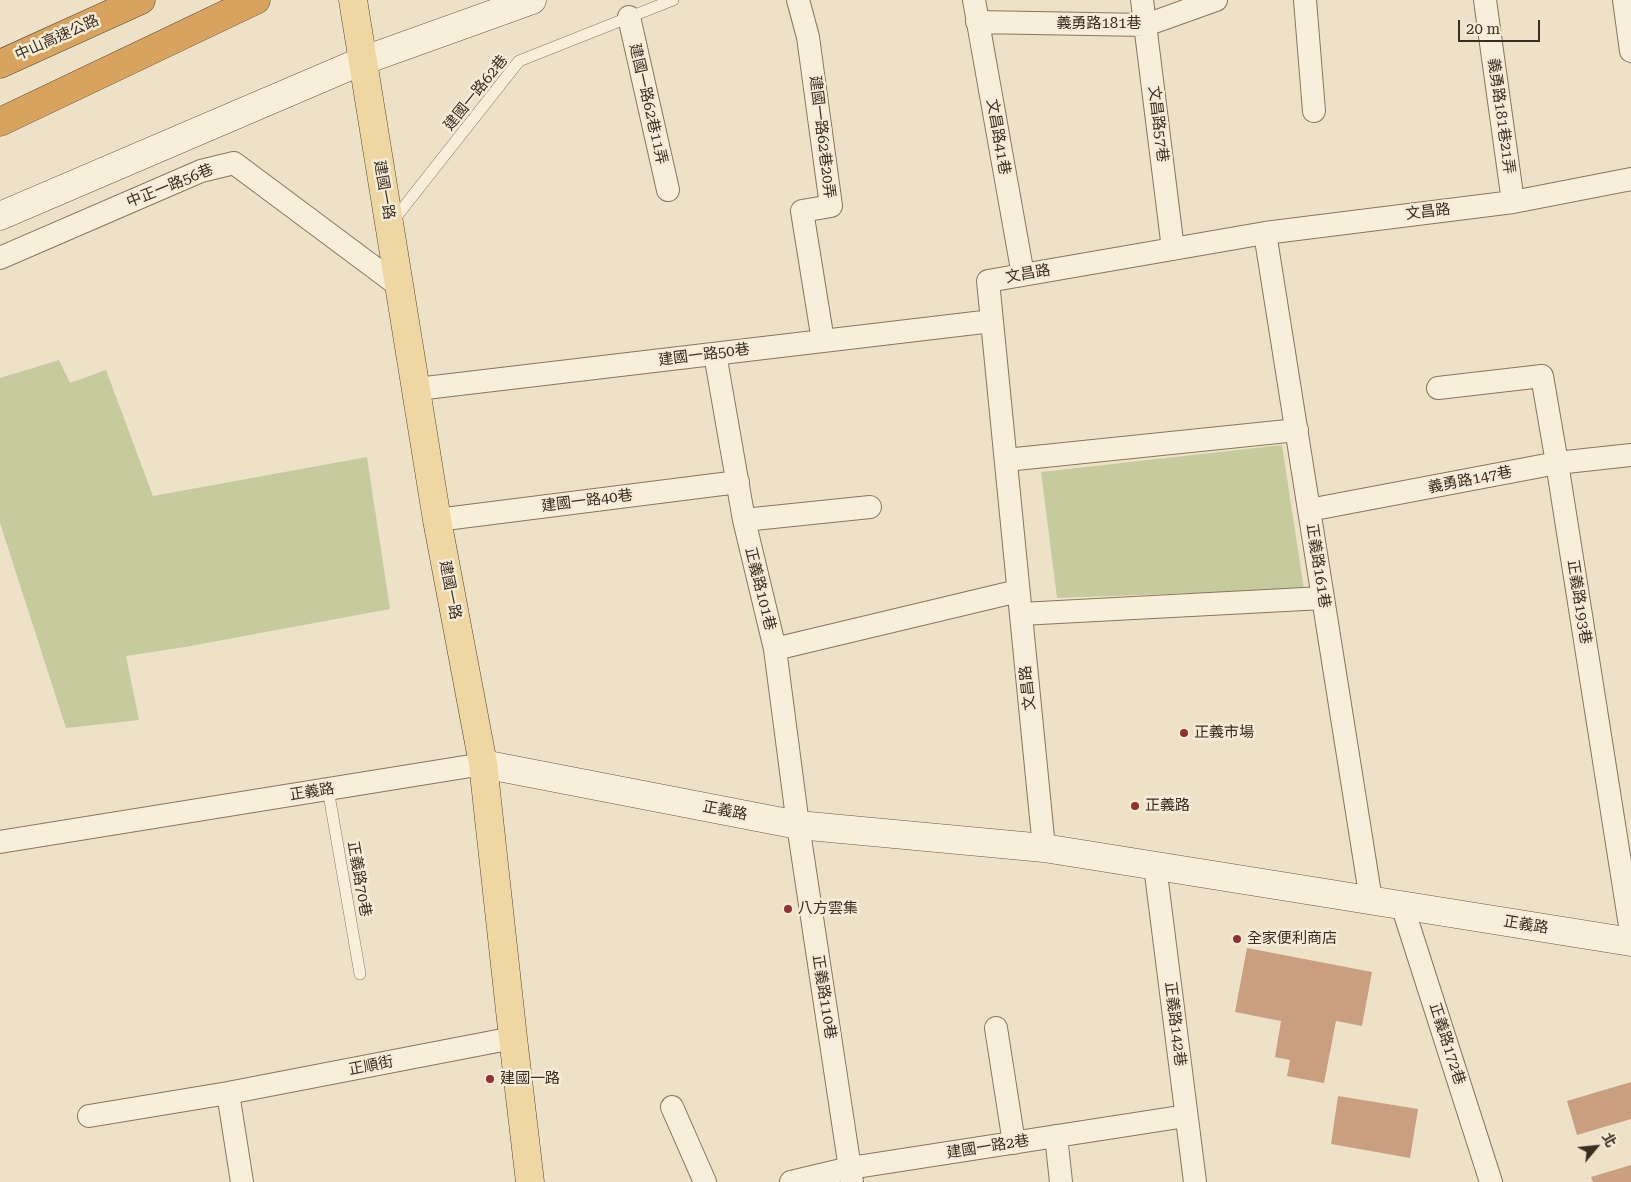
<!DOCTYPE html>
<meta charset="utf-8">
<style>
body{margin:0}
#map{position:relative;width:1631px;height:1182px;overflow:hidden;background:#ede2c8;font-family:"Roboto Serif","Noto Sans TC",serif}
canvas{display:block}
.north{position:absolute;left:1571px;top:1122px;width:50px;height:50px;-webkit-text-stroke:4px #f5ecd8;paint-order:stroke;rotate:62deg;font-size:14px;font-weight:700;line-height:20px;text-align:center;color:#3a2d21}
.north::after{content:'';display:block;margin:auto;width:18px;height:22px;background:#3a2d21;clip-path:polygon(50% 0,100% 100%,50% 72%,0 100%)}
.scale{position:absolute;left:1458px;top:20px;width:82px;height:22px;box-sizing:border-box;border:2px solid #3a2d21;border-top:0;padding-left:6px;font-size:15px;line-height:18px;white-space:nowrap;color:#3a2d21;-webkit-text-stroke:4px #f5ecd8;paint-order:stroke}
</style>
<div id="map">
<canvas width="1631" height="1182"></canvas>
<div class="north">北</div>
<div class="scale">20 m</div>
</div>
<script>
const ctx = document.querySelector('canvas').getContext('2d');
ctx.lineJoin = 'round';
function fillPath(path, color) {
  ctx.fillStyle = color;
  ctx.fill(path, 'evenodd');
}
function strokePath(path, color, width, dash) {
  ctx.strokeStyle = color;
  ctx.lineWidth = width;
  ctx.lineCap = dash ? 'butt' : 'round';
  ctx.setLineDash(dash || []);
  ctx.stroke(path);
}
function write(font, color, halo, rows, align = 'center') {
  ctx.font = font + ' "Roboto Serif","Noto Sans TC",serif';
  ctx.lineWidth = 5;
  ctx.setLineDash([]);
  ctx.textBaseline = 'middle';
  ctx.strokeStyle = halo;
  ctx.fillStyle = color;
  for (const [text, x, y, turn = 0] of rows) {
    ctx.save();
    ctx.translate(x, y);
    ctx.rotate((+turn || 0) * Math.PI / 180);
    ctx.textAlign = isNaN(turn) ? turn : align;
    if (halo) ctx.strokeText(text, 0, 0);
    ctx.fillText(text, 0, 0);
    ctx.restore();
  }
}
const green = new Path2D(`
 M59,360L70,383L106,370L153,496L367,457L390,609L185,647L126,656L139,720L66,728L0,523V378Z
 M1282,445L1304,589L1057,598L1041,472Z`);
const building = new Path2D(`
 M1247,948L1372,972L1362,1026L1336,1021L1324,1083L1287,1076L1290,1060L1275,1057L1281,1021L1235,1012Z
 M1631,1082V1119L1577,1135L1567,1101Z
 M1338,1096L1418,1109L1410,1158L1331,1144Z
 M1631,1165V1182H1593L1591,1177Z`);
const lane = new Path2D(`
 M392,222L519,61L673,0
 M328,789L360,974`);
const street = new Path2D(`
 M798,0L808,37L831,206L802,211L823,341
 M974,0L1023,275
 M1142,0L1173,249
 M1305,0L1314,111
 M1485,0L1513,202
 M1624,0L1631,51
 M629,17L668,190
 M977,22L1146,25L1216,0
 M1265,233L1371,900
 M0,258L201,171L234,163L399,286
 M715,354L744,520L775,649L798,825L852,1182
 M1438,388L1542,376L1557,463L1631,932
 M417,389L992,321
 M1006,460L1297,430
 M1309,510L1557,463L1631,455
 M437,520L738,482
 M744,520L870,507
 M1021,614L1323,598
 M775,649L1018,591
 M0,842L483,764
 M1044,848L988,281L1265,233L1513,202L1631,179
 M1155,866L1195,1182
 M1402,905L1491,1182
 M996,1028L1014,1143
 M228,1093L242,1182
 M672,1107L705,1182
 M89,1116L228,1093L513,1038
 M1056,1136L1061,1182
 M791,1182L850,1168L1186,1116`);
const secondary = new Path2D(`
 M0,216L362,61L532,0
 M483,764L798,825L1044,848L1631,942`);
const primary = new Path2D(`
 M353,0L437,520L483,764L513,1038L530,1182`);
const highway = new Path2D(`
 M0,64L141,0
 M0,122L256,0`);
const markers = [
 [1184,733,5,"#953030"],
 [1135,806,5,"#953030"],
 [788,909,5,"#953030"],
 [1237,939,5,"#953030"],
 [490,1079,5,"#953030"]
];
const streetNames = [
 ["義勇路181巷",1099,24],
 ["中山高速公路",57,38,-24],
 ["建國一路62巷",476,93,-51],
 ["建國一路62巷11弄",648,104,77],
 ["義勇路181巷21弄",1501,116,82],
 ["文昌路57巷",1158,124,83],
 ["建國一路62巷20弄",822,137,83],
 ["文昌路41巷",998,137,80],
 ["中正一路56巷",170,186,-22],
 ["建國一路",384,190,80],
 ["文昌路",1428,212,-7],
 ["文昌路",1028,274,-10],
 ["建國一路50巷",704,355,-7],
 ["義勇路147巷",1470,480,-11],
 ["建國一路40巷",587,501,-7],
 ["正義路161巷",1318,566,81],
 ["正義路101巷",760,589,76],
 ["建國一路",450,590,79],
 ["正義路193巷",1579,602,81],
 ["文昌路",1028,688,-96],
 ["正義路",312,792,-9],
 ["正義路",725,811,11],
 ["正義路70巷",359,879,80],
 ["正義路",1526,925,9],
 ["正義路110巷",824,997,81],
 ["正義路142巷",1175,1024,83],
 ["正義路172巷",1447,1044,72],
 ["正順街",371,1066,-11],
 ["建國一路2巷",988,1147,-9]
];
const poiNames = [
 ["正義市場",1194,733],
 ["正義路",1145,806],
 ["八方雲集",798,909],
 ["全家便利商店",1247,939],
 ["建國一路",500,1079]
];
fillPath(green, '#c5cb9c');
fillPath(building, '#c99f80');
strokePath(lane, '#88755e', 12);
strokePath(street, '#88755e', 24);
strokePath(secondary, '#6a5641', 29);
strokePath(primary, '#574332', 29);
strokePath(highway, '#574332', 29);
strokePath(lane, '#f8efdb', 11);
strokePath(street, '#f8efdb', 22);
strokePath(secondary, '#f8efdb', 28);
strokePath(primary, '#eed7a3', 28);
strokePath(highway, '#d7a35e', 28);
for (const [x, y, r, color] of markers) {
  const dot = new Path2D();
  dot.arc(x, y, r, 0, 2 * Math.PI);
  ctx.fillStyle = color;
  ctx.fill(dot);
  strokePath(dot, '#f5ecd8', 2);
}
write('15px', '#3a2d21', '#f5ecd8', streetNames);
write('15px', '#3a2d21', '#f5ecd8', poiNames, 'left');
</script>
